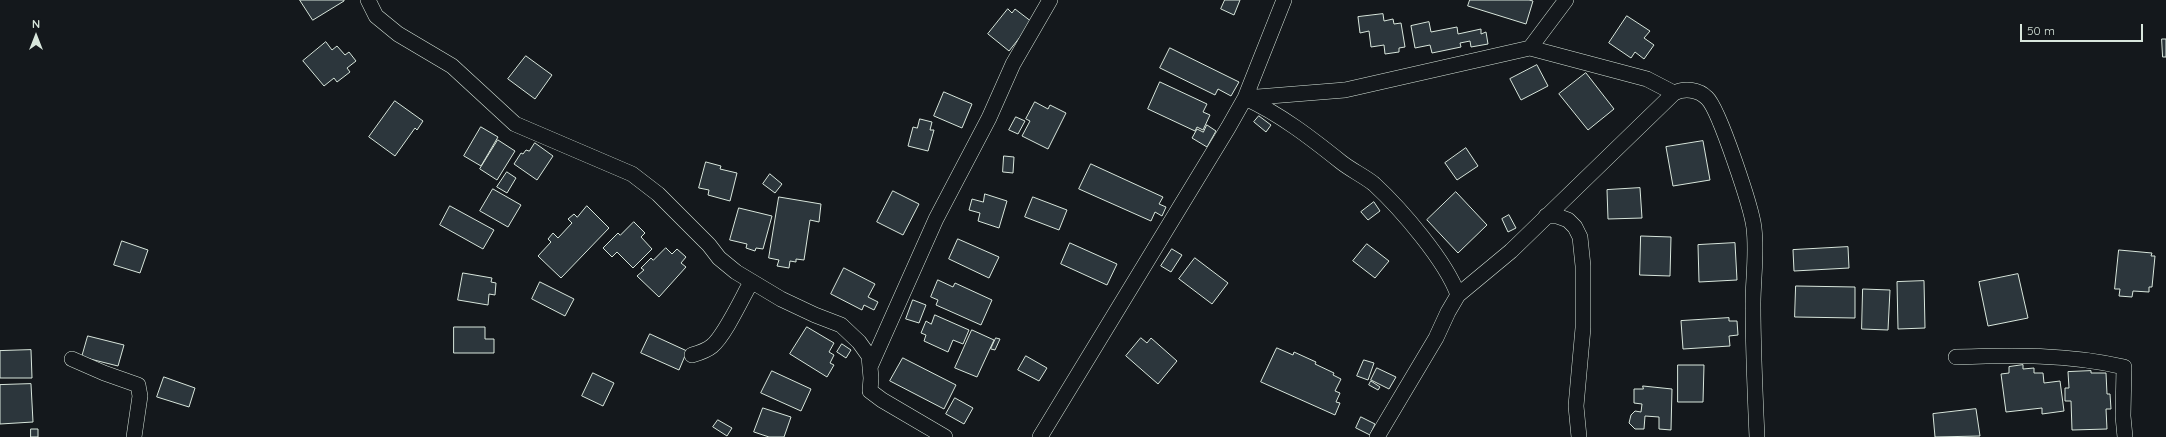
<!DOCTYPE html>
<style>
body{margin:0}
#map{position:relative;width:2166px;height:437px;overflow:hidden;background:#14181c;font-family:Quicksand,sans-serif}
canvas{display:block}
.north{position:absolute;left:16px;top:16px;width:40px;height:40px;-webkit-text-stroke:3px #14181c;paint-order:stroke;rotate:0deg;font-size:11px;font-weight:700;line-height:16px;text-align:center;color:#d8e6dc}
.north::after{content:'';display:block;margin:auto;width:14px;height:18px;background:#d8e6dc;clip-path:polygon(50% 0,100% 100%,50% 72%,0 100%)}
.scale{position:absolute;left:2020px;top:24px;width:123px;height:18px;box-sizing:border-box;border:2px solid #d8e6dc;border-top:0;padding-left:5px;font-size:12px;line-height:14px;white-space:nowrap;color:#d8e6dc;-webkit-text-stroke:3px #14181c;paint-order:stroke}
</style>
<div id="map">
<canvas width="2166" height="437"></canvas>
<div class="north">N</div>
<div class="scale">50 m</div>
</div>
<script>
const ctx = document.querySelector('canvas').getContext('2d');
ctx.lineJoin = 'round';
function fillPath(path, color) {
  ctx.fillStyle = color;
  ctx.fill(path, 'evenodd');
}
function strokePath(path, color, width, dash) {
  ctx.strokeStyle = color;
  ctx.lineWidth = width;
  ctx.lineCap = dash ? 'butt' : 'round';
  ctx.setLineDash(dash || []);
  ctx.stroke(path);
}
const building = new Path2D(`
 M300,0H344V1L313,20Z
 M1225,0H1240L1234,15L1221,9Z
 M1470,0H1529L1533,1L1526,24L1468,6Z
 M1008,9L1012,13L1015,9L1032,22L1009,51L988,34Z
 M1383,14L1384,21L1393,19L1394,24L1401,23L1405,47L1399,48V52L1385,54L1384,45L1371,47L1369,31L1360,33L1358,17Z
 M1627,16L1650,31L1644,38L1654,45L1644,59L1635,52L1631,58L1609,43Z
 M1429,22L1431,32L1457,27L1458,34L1481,29V34L1486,32L1488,44L1471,47L1470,41L1460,43L1461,47L1432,53L1430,45L1415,48L1411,26Z
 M2162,39H2166V57H2163Z
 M326,42L332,50L337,46L345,55L349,52L356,61L347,68L350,72L337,82L334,78L324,86L303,61Z
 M1170,48L1239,82L1231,96L1218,89L1215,95L1160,68Z
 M526,56L552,75L535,99L508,79Z
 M1537,65L1548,86L1521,100L1510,79Z
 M1586,73L1614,109L1588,130L1559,94Z
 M1160,82L1207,104L1203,112L1210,115L1203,130L1197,127L1195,131L1148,109Z
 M944,92L972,104L962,128L934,116Z
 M395,101L423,121L417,130L415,128L395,156L369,137Z
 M1035,102L1048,109L1050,105L1066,113L1048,149L1022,136L1030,121L1026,119Z
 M1259,116L1271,125L1266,132L1254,122Z
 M1016,117L1025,121L1018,134L1009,130Z
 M920,119L932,122L930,130H934L928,151L908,146L913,127L917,128Z
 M1207,125L1216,131L1207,147L1192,138L1197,129L1203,132Z
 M481,127L498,137L481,166L464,156Z
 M498,140L515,151L497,180L480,169Z
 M1703,141L1710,180L1673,186L1666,147Z
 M535,143L553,156L537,180L514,164L521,153L523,154L526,150L529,151Z
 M1466,148L1478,166L1457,180L1445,163Z
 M1004,156L1014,157L1013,173L1003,172Z
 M706,162L721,166L720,169L737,173L730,201L708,195L709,190L699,188Z
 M1091,164L1163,197L1159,204L1166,207L1162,216L1155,212L1151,221L1079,189Z
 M507,172L516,178L507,193L497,187Z
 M770,174L782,184L775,193L763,184Z
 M1640,188L1642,218L1608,219L1607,190Z
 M493,189L521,205L508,227L480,211Z
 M893,191L919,204L903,235L877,222Z
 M1456,192L1487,225L1458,253L1427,220Z
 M985,194L1007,201L999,228L978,221L980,213L969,210L972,199L983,202Z
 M779,197L821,204L819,222L810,220L804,260L796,259V262L790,261L789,268L777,266L779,260L769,258Z
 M1033,197L1067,210L1059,230L1025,217Z
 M1374,202L1380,211L1368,220L1361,212Z
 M450,206L494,230L483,249L440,225Z
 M587,206L609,228L561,278L538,256L551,242L548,239L553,233L558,238L572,223L568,219L574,214L577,217Z
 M739,208L772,216L763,249L756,248L755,251L746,248L747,244L730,240Z
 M1509,215L1516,228L1508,232L1502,219Z
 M634,222L645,233L641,237L652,249L633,268L617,252L612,257L603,248L618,233L620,235Z
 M1641,236L1671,237L1670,276L1640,275Z
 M958,239L999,257L989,278L949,259Z
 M122,241L148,250L140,273L114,265Z
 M1070,243L1117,264L1107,285L1061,264Z
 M1735,243L1737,280L1699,282L1698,245Z
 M1367,244L1389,261L1375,278L1353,261Z
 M1848,247L1849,268L1794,271L1793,250Z
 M666,248L672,254L677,249L686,257L681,263L686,267L659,297L637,276L644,270L641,268L651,258L653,260Z
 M1172,249L1182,255L1171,272L1161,266Z
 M2119,250L2152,253L2151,256H2155L2152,287H2149V292L2133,291L2132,297L2119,296L2120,289H2115Z
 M1195,258L1228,283L1212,304L1179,279Z
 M844,268L875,284L868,297L878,302L874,310L864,305L862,310L831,294Z
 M463,273L492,278L491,282L496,283L495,295L489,294L488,305L458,300Z
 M2018,274L2028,318L1988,326L1979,282Z
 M938,280L953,287L955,283L992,300L981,325L936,305L938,300L931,297Z
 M1924,281L1925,328L1898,329L1897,282Z
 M540,282L574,299L565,316L532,299Z
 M1796,286L1855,287V318L1795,317Z
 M1863,289L1890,290L1888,330L1862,329Z
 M913,300L926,305L919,323L906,319Z
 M935,315L969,330L963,344L953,340L948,352L924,341L926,335L921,333L926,321L931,324Z
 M1729,318V321H1737L1738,335L1729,336L1730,346L1683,349L1681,321Z
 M454,327H485V339H494V353H454Z
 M807,327L834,343L829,352L834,355L830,363L834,365L827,377L790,354Z
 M972,330L994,340L977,377L955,368Z
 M650,334L687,351L679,370L641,353Z
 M88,336L124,345L118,366L82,357Z
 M996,338L1000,339L995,350L991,349Z
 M1141,338L1147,343L1151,338L1177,361L1158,384L1126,356Z
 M842,344L851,350L846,358L837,352Z
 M1277,348L1293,355L1294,352L1316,362L1315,364L1334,373L1333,375L1341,379L1335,391L1340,393L1336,402L1340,403L1335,415L1261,382Z
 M31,350L32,378H0V351Z
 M1026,356L1047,368L1039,381L1018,370Z
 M903,358L956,385L944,409L890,381Z
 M1364,360L1374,363L1368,380L1357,376Z
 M1678,365H1704L1703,402H1678Z
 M2023,365V369L2034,368V373H2043L2044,383L2060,381L2064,411L2042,414V408L2006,412L2001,374L2009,373V367Z
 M1377,368L1396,377L1389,389L1371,380Z
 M772,371L811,389L801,411L761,393Z
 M2091,371V373H2106L2107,394H2110L2111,409H2106L2107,429L2072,430L2071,401H2065V388H2069L2068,372Z
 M593,373L614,383L603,406L582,396Z
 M164,377L195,388L189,407L157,397Z
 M1371,381L1380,387L1378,390L1369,385Z
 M31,384L33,422L0,424V385Z
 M1643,386L1672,389L1671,430L1659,429V417L1645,416L1644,429H1635L1629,423L1631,415L1635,411L1641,412L1642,404L1634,403V389H1643Z
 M955,398L973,408L964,424L946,414Z
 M763,408L791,417L784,437H769L754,432Z
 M1976,409L1980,436L1935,437L1933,414Z
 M1361,417L1375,424L1370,435L1356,428Z
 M718,420L732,428L727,436L713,427Z
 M31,429H38V437H31Z`);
const street = new Path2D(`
 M368,0L376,16L398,34L452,66L515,124L632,174L658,194L709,245L719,258L736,272L781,299L815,315L841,325L859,342L869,356L871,378L870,391L882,400L945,437
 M1530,48L1647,79L1674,93
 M1245,98L1345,90L1530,48L1566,0
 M1245,98C1280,114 1311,138 1341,162C1351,170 1364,176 1374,184C1401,209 1446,261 1458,295
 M1546,216H1557L1568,220L1575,227L1580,237L1583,266V328L1576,406L1579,437
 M692,355C699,353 706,351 712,346C725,335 742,298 751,282
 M1956,357C2013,355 2068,354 2124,367L2123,416L2125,437
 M72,359L104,373L138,385L140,396L134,437
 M870,367L936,219L989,118L1013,64L1050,0
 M1040,437L1228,128L1245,98L1284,0
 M1377,437L1436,338L1448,312L1458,295L1511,251L1674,93C1684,88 1698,89 1707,98C1719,109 1752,209 1754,228C1757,254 1753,279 1753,304C1753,348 1755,393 1757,437`);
fillPath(building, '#2c363c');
strokePath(building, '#d8e6dc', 1);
strokePath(street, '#d8e6dc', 16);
strokePath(street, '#14181c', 15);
</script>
